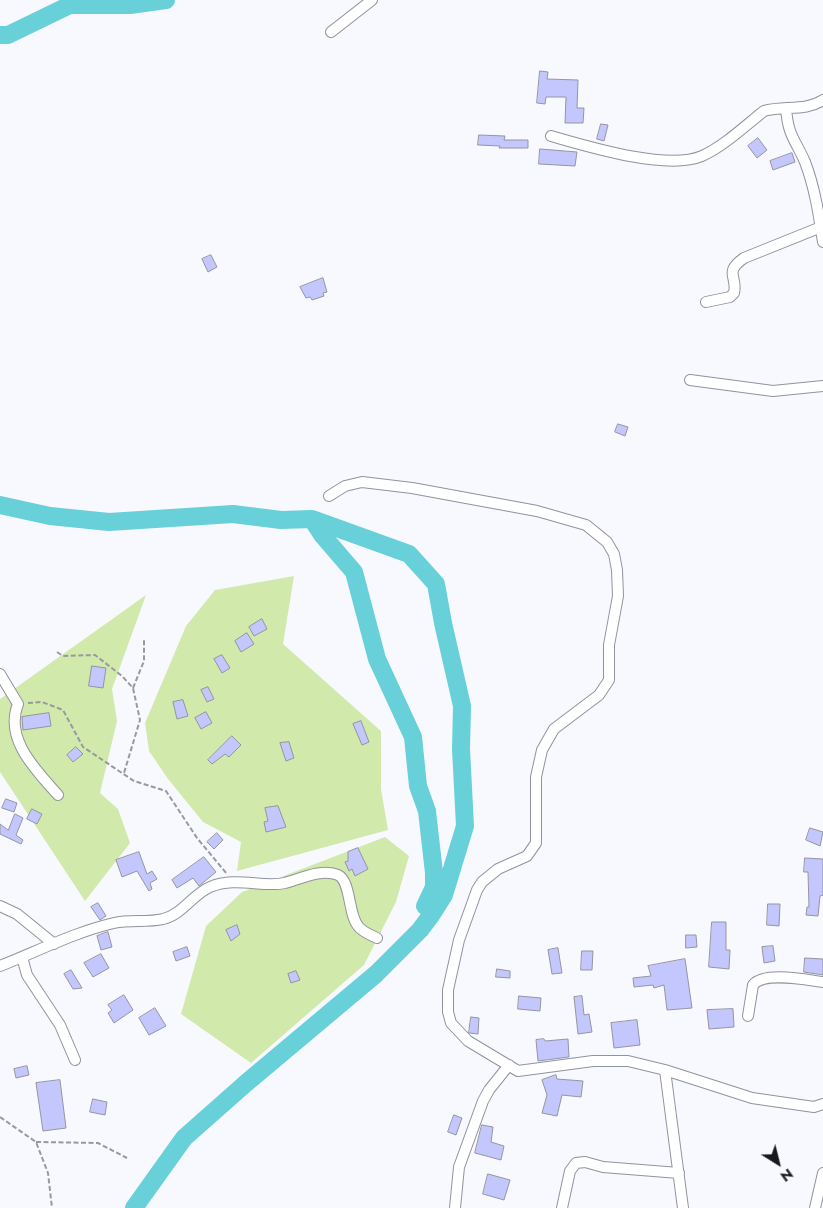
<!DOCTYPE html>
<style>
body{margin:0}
#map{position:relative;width:823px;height:1208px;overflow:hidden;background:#f8f9fe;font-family:Jost,sans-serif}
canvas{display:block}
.north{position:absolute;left:753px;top:1138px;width:50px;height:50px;-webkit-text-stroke:4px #f8f9fe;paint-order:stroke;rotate:144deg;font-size:14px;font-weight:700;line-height:20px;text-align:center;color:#18191e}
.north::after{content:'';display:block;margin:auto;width:18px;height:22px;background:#18191e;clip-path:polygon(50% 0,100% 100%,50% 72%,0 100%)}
</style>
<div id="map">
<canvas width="823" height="1208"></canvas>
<div class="north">N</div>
</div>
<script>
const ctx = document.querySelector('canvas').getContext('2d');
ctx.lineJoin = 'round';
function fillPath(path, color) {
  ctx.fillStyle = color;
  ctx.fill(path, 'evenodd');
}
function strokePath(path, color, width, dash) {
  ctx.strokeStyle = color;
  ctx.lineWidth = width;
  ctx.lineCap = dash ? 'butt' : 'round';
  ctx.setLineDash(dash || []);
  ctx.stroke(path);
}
const green = new Path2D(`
 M294,576L283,644L381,731V789L388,830L237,871L241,842L203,822L168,779L149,751L145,723L186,626L215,590Z
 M146,595L112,689L117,721L100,793L118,809L130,843L85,901L0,772V699Z
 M385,837L409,856L396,902L364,965L251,1063L181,1014L206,926L242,892Z`);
const river = new Path2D(`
 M0,35H8L70,5H130L166,0
 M0,505L50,516L109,522L233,514L281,520L312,519L409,554L436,584L443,623L462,706L461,749L465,826L444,895L432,914L420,930L376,974L245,1084L184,1138L134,1208
 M312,519L323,536L354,572L377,659L413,737L418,786L427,811L434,873V887L425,906`);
const building = new Path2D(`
 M540,71L548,72L547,79L578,80L577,108H584L583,123H565L566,97H546L545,104L537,103Z
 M601,124L608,125L604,141L597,139Z
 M479,135L505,136L504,140H528V148H499L500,146L478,145Z
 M758,138L767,150L757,158L748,146Z
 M540,149L577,152L575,166L539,164Z
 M792,153L795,162L773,170L770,161Z
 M211,255L217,267L208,272L202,259Z
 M323,278L327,292L323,293L324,296L312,300L310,297L306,298L300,287Z
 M618,424L628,427L625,436L615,432Z
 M262,619L267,629L254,636L249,627Z
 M247,633L254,644L241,652L235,641Z
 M222,655L230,668L222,673L214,659Z
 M92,666L106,668L103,688L89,686Z
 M208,687L214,699L207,702L201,690Z
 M183,700L188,716L177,719L173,702Z
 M206,712L212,723L201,729L195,718Z
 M49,713L51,726L23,730L22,717Z
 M361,721L369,742L362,745L353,724Z
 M232,736L241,745L229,757L225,754L212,764L208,760Z
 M289,742L294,758L286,761L280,743Z
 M76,747L83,754L73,762L67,755Z
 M6,799L17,803L14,812L2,808Z
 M278,806L286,827L266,832L264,822L268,821L265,808Z
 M32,809L42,814L37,824L27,819Z
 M15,814L23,818L16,835L23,840L21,844L0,834V824L8,830Z
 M810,828L823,832L820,846L806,840Z
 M217,833L223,840L214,849L207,842Z
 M358,848L368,869L355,876L352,869L349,871L345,862L348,861V852Z
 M139,852L147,874L152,871L157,879L150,883L152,889L149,891L137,871L122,877L116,860Z
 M204,857L216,872L199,886L193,878L177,888L172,880Z
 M805,858L823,859V895L820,896L818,916L806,915L807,907H809L808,872H804Z
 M98,903L106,916L100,920L91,907Z
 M768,904H780L779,926L767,925Z
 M712,922H726V950H730L729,969L709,967Z
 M237,925L240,934L231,941L226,930Z
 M108,932L112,947L101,950L97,936Z
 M686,935H696L697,947L686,948Z
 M773,946L775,961L764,963L762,947Z
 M187,947L190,956L176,961L173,952Z
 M558,948L562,973L552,974L548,950Z
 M582,951H593L592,970H581Z
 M101,954L109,968L93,977L84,963Z
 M805,958L823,959V975L804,972Z
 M685,959L692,1008L667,1010L664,985L654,988L653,985L634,987L633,978L651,976L648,966Z
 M497,969L510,971V978L496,977Z
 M71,970L82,988L73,989L64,974Z
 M296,971L300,980L291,983L288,974Z
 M124,995L133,1010L114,1023L108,1013L112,1010L108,1005Z
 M519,996L541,998L540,1011L518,1009Z
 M582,996L584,1015L589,1014L592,1032L578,1034L574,997Z
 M155,1008L166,1026L149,1035L139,1018Z
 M733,1009L734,1027L709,1029L707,1010Z
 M471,1017L479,1018L478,1034L469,1033Z
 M637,1020L640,1045L614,1048L611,1023Z
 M544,1039L545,1041L568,1039L569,1057L538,1061L536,1040Z
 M27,1066L29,1075L16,1078L14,1069Z
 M556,1075L557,1079L583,1081L581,1097L562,1095L557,1116L542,1113L547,1095L542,1080Z
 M60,1080L66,1128L43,1131L36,1083Z
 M93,1099L107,1102L105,1115L90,1112Z
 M454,1115L462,1118L456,1135L448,1132Z
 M482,1125L493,1127L491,1142L504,1146L501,1160L475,1153Z
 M488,1174L510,1180L504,1200L483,1194Z`);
const path = new Path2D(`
 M57,652L63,656L95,655L122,676L133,688L140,720L124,773
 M133,688L144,661V640
 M28,703L42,702L63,710L83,747L134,781L166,791L197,838L227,874
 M0,1117L36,1142L48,1173L52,1208
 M36,1142L98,1143L127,1158`);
const minor = new Path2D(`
 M331,32L372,0
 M786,108C788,136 795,139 805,162C815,188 819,216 823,242
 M551,136C586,146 667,171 702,156C724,146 745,126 764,111C784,105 805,112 823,100
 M706,302L730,297L734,293C738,276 723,273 744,258L821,227
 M690,380L773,391L823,386
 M329,496L345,486L362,482L412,488L537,511L586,525L607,542L614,554L617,570L618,596L609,645V680L599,695L554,729L542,750L536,777V843L527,856L498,869L482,882L477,890L459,940L448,990V1012L451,1023L468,1041L518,1071L593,1061H628L665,1070L752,1098L814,1107L823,1104
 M0,674L18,704C4,739 36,770 58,795
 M0,906L17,914L54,944
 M22,957L27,975L60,1025L75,1060
 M0,966C38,951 75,932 114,923C130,919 147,923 163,919C182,915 193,894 210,887C236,876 262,888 285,883C300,879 322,868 338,875C351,881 348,914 358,926C362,932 371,935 377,938
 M748,1016L753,985C764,971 807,980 823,982
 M665,1070L683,1208
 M455,1208L459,1167L483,1101L489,1090L509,1065
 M562,1208L570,1171L576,1163L585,1162L603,1167L679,1173
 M815,1208L823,1173`);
fillPath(green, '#d2e9ac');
strokePath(river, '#67d0d9', 18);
fillPath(building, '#c4c6fe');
strokePath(building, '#9495a0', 1);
strokePath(minor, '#90939e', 12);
strokePath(path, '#98999e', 2, [5, 2.5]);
strokePath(minor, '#fff', 10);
</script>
